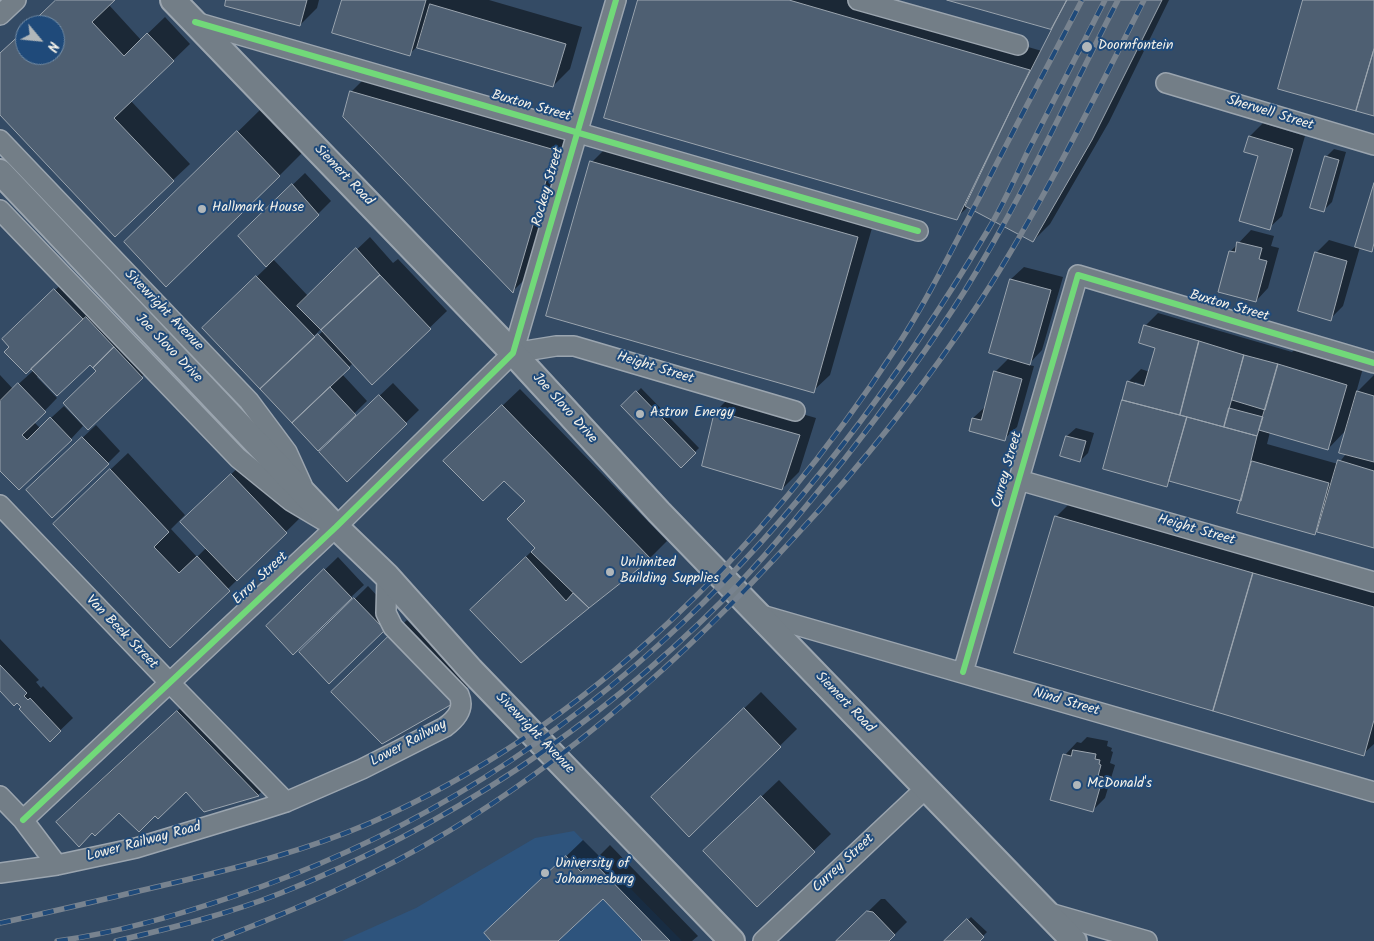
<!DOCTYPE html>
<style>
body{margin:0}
#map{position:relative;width:1374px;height:941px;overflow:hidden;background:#344b65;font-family:Kalam,sans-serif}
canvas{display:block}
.north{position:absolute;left:15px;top:15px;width:50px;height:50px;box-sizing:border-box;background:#1f4a7a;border:1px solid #748da6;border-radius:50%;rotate:118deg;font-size:14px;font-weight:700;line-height:20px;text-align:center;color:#f4f1e8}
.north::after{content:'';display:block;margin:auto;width:18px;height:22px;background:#b1b7ba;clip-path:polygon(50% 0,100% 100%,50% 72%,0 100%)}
</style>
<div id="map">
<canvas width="1374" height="941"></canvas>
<div class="north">N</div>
</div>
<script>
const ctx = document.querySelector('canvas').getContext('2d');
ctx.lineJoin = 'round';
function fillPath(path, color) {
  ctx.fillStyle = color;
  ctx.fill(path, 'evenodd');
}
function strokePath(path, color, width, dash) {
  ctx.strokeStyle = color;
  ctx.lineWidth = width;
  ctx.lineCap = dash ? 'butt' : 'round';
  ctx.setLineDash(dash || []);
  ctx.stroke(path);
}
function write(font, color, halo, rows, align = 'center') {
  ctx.font = font + ' Kalam,sans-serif';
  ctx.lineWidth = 4;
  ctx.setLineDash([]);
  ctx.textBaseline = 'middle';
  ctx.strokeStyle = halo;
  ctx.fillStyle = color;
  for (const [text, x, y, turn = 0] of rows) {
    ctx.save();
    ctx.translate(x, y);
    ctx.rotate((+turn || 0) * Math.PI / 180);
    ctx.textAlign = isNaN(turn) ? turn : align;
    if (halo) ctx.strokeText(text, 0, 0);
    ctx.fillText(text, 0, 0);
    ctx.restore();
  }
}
const built = new Path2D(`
 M574,831L682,941H342L416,908L535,838Z`);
const shadow = new Path2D(`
 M57,0H113L109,5L141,40L165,17L190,44L131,101L190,164L173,180L0,113V54L25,31V55H55V25H31Z
 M227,0H319L317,8L300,25Z
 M343,0H489L582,27L570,69L553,86L417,47L409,54Z
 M639,0H864L1042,51L1054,29L951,0H1169L1109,122L1050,224L1033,241L969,206L956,218Z
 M368,75L571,133L529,275L513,291L351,92Z
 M262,108L304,151L279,176L150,218Z
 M1263,123L1305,136L1282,216L1269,228L1260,155L1246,151L1250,136Z
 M609,145L874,221L830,375L813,391L592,162Z
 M1334,149L1346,152L1332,202L1324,210L1326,157Z
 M305,173L331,201L273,259L308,296L370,237L393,263L398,259L447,311L372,383L353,363L342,374L367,401L318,449L262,389L221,311L268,266L239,236ZM321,329L323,331L315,338L313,337Z
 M1374,188V247L1371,250L1360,247L1343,306L1330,319L1316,253L1329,240L1356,248Z
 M1251,230L1274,236L1271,246L1279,248L1268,288L1256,301L1231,251Z
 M1024,267L1063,277L1042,350L1028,365L1034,366L1017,427L1004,439L970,430L973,418L986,406L995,372L1009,358L1011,279Z
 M68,278L155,364L88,428L98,371L90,363L39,375L37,377L57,398L34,422L40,428L64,406L83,426L71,439L0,469V375L13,389L34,370L10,347L16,327Z
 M1158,313L1292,352L1296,348L1363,368L1356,393L1374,375V547L1320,528L1314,533L1242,500L1172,480L1167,485L1104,468L1128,382L1141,369L1150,372L1156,347L1145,326ZM1135,382L1144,385L1143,387L1135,385ZM1347,429L1346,454L1338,464L1267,444L1270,432L1328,449Z
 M393,383L419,410L347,480L333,440Z
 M641,388L699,448L681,466L623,406Z
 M520,389L667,541L650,558L521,661L496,586L536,547L527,501L504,479L462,444Z
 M733,394L816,418L799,472L782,489L703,465L716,411Z
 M96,425L120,451L108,463L41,477Z
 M1076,428L1094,433L1088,453L1080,461L1062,456L1067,436Z
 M128,453L185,515L171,529L197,557L206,548L199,505L248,458L303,515L170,646L71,507Z
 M1073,500L1374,586V744L1363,754L1056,517Z
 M338,557L364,585L351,597L267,626Z
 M368,586L397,617L329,682L301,652Z
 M407,620L470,685L453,702L349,675Z
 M0,639L39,680L36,682L41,688L43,686L73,718L50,740L17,701L0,689Z
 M761,692L797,729L689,835L670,781Z
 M195,695L275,779L258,795L186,790L155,814L119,811L92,832L74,805Z
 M1087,737L1108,741L1107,746L1112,748L1111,751L1113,752L1110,763L1115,765L1105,798L1092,811L1065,755L1077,742L1081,743Z
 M779,780L831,834L757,905L722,834Z
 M583,840L599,856L610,845L698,936L692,941H642L643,939L603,897L556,941H493L503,917Z
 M881,899H885L907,922L888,941H838Z
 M971,917L987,932L978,941H946Z`);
const building = new Path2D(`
 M56,0H115L92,22L124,56L147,33L174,61L114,118L174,181L115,237L0,115V53L25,30V55H55V25H30Z
 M226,0H307L300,26L225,6Z
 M342,0H426L410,56L332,33Z
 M638,0H789L1030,70L957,220L604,118Z
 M947,0H1067L1051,29Z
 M1067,0H1162L1092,140L1033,242L965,206L1016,99Z
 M1303,0H1374V49L1356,111L1278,89Z
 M430,4L566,44L553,87L417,48Z
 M1374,49V116L1356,111Z
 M350,91L555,150L513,293L343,117Z
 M237,131L280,176L166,287L124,242Z
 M1249,136L1293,149L1270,230L1239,221L1258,156L1244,152Z
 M1325,156L1339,160L1324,212L1310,208Z
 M590,161L858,237L814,393L546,316Z
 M1374,183V243L1372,252L1355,247Z
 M292,184L319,215L266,267L238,236Z
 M1237,242L1262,248L1259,259L1267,261L1256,302L1218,292L1229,251L1235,252Z
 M356,248L380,275L321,330L297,306Z
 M1315,252L1347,261L1331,321L1298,311Z
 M380,275L431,329L372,385L321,330Z
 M256,276L315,337L260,389L202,328Z
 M1010,279L1051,290L1030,365L989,353Z
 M54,289L83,319L26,374L4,352L9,347L2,339Z
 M86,317L114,347L93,368L90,365L57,396L31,369Z
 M1144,325L1199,341L1180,415L1122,400L1127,381L1144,386L1155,348L1139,343Z
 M318,334L350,368L292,423L260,389Z
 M1199,341L1244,355L1224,427L1180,415Z
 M114,347L143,378L88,430L63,403L96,371L93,368Z
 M1244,355L1278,364L1265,410L1232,400Z
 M1278,364L1347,385L1328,450L1259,430Z
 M994,371L1022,379L1005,441L969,431L972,418L981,420Z
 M18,383L46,412L22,435L27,440L50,417L72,440L19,490L0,471V401Z
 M330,387L356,415L318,451L292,423Z
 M636,391L696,453L681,468L621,406Z
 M1357,391L1374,396V462L1339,453Z
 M379,395L407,424L347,482L319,452Z
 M1122,400L1187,417L1167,487L1103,469Z
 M502,405L651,559L589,608L531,552L535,548L507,519L525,501L504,481L483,501L443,461Z
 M1229,408L1263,417L1257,436L1224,427Z
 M715,411L800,435L782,490L702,466Z
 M1187,417L1257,436L1241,501L1169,481Z
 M1066,436L1086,441L1080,462L1060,456Z
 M82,437L109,464L52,518L26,490Z
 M1338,460L1374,471V548L1317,532Z
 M1252,461L1329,483L1315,535L1237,513Z
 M110,469L169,532L154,547L179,573L197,556L230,591L170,648L53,524Z
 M231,474L287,533L237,581L180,522Z
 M1055,516L1253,573L1213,711L1014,653Z
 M526,557L566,601L573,593L589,608L521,663L470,610Z
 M324,569L352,598L293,655L266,626Z
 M1253,573L1374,607V720L1364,756L1213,711Z
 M354,598L385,630L329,684L299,652Z
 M389,636L454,703L382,744L331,692Z
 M0,665L27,693L24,696L28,700L30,698L61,731L50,742L19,709L21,707L17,703L14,706L0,691Z
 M744,708L781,747L689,837L651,797Z
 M177,711L259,796L204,812L186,792L158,819L155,816L139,832L119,813L95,836L92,833L79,847L56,822Z
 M1073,750L1096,754L1095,759L1100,760L1099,764L1101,765L1098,776L1103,777L1093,812L1050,800L1063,754L1071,756Z
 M761,796L815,852L757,907L703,851Z
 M566,856L581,872L592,861L670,941H641L642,940L603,899L558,941H491L484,933Z
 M867,911L873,912L895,935L889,941H836Z
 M967,919L984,937L980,941H944Z`);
const minor = new Path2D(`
 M858,0L1018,45
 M0,15L16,0
 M195,22L918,231
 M1166,83L1374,145
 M0,140L249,401L287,452L302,485
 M0,210L238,458L291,501L323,520
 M513,353L556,346H574L795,411
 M1019,480L1374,582
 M0,505L169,682L286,802
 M758,614L1374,792
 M963,672L1078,275L1374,363
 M0,796L23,820L57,865
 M23,820L336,527L513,353L616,0
 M0,873L57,865L136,848L258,811L286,802L362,769L445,727C456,719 465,709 459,695L393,627L386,613L387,576
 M1046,912L1147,941
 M763,941L926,788`);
const major = new Path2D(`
 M173,0L513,353L659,512L1074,941
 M0,172L336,527L387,576L471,670L732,941`);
const rail = new Path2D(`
 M0,923C56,911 113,897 169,884C237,868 305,851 370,823C592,726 767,546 898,345C928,299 952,249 978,200C1012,133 1047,67 1082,0
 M57,941C124,932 199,909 263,886C588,768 815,521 988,230C1003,205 1015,178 1028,151C1054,101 1079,50 1105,0
 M116,941C172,928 228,914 281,893C447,827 596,727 721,602C765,558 804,509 843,461C886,406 927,351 964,292C1022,199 1068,97 1118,0
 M214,941C295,910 375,876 449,831C578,753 690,652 791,541C861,466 925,386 981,300C1042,205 1093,101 1144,0`);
const cycleway = new Path2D(`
 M195,22L918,231
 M963,672L1078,275L1374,363
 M23,820L336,527L513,353L616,0`);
const markers = [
 [1087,47,6,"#b1b7ba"],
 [202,209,5,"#b1b7ba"],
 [640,414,5,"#b1b7ba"],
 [610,572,5,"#b1b7ba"],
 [1077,785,5,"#b1b7ba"],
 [545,873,5,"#b1b7ba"]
];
const poiNames = [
 ["Doornfontein",1098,47],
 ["Hallmark House",212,209],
 ["Astron Energy",650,414],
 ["Unlimited",620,564],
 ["Building Supplies",620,580],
 ["McDonald's",1087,785],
 ["University of",555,865],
 ["Johannesburg",555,881]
];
const streetNames = [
 ["Buxton Street",531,107,16],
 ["Sherwell Street",1270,114,17],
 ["Siemert Road",343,176,46],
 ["Rockey Street",549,187,-74],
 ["Buxton Street",1229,307,16],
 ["Sivewright Avenue",163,311,46],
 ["Joe Slovo Drive",168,349,46],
 ["Height Street",655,369,17],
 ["Joe Slovo Drive",564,409,48],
 ["Currey Street",1008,470,-74],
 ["Height Street",1196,531,16],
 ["Error Street",261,579,-43],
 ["Van Beek Street",121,633,46],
 ["Siemert Road",844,703,46],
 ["Nind Street",1066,703,16],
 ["Sivewright Avenue",534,734,46],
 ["Lower Railway",409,744,-28],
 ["Lower Railway Road",144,843,-15],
 ["Currey Street",844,864,-43]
];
fillPath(built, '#2e547d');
fillPath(shadow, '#0007');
fillPath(building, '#4e5f72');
strokePath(building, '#9ba5af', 1);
strokePath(minor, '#9ba5af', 22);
strokePath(major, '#9ba5af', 28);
strokePath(minor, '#737e87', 19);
strokePath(major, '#737e87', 24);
strokePath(rail, '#78838f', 5.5);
strokePath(rail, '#1f4a7a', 4, [11]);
strokePath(cycleway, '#71d979', 6);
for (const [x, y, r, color] of markers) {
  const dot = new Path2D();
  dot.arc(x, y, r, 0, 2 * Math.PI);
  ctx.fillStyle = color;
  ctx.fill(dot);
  strokePath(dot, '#1f4a7a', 2);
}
write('14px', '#f4f1e8', '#1f4a7a', poiNames, 'left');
write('14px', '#f4f1e8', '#1f4a7a', streetNames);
</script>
